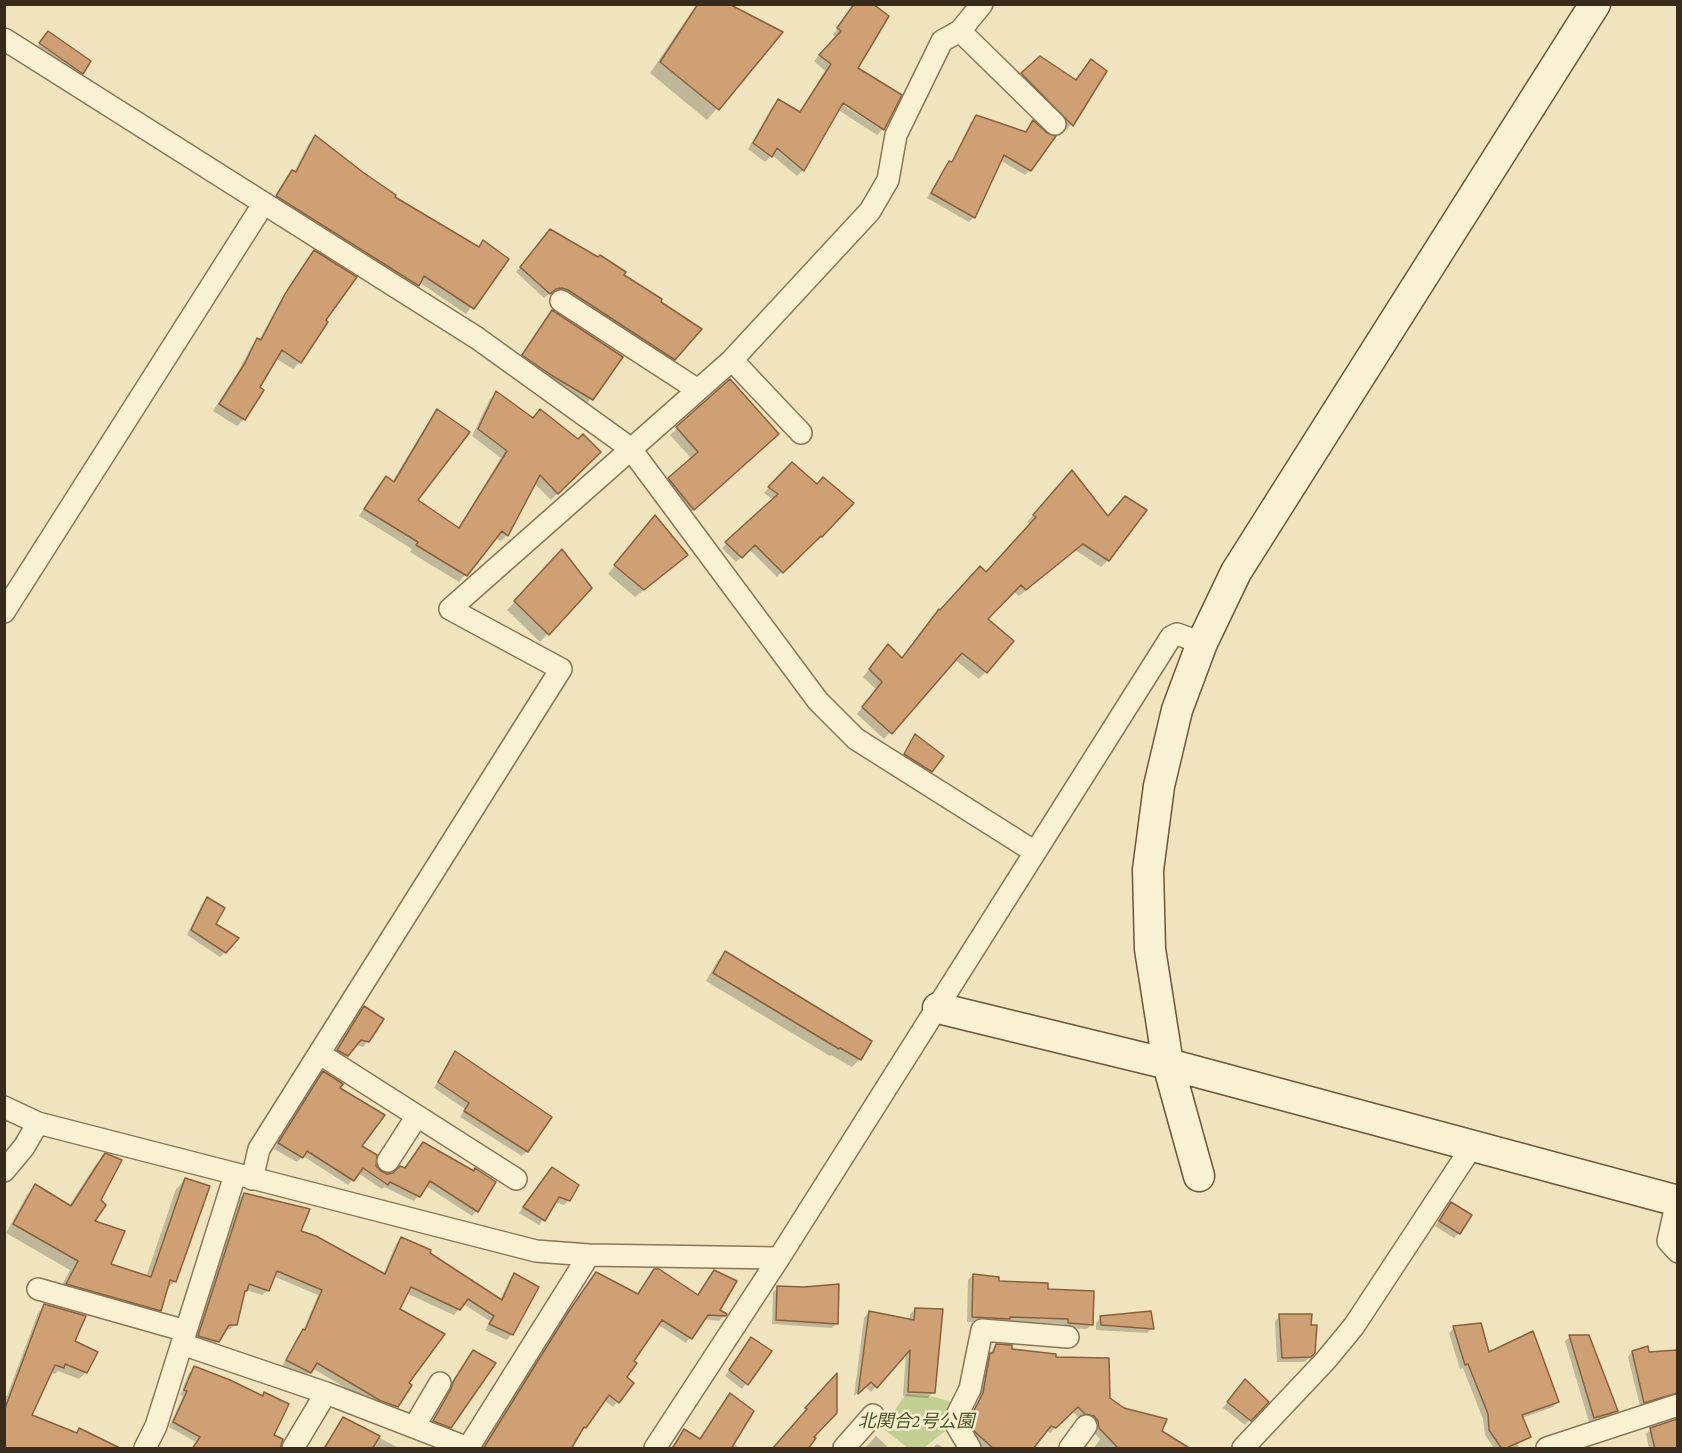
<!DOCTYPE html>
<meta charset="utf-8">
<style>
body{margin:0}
#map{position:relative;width:1682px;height:1453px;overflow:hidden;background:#f0e4bf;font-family:"Crimson Pro",serif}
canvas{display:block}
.frame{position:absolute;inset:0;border:6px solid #382b1c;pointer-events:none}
</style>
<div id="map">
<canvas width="1682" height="1453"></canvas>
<div class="frame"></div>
</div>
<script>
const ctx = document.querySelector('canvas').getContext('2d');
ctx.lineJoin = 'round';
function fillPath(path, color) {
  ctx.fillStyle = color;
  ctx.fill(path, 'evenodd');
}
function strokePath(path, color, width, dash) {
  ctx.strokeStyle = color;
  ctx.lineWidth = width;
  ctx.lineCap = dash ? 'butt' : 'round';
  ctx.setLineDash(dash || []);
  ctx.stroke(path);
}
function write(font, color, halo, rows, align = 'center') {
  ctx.font = font + ' "Crimson Pro","Noto Sans JP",serif';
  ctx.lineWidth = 5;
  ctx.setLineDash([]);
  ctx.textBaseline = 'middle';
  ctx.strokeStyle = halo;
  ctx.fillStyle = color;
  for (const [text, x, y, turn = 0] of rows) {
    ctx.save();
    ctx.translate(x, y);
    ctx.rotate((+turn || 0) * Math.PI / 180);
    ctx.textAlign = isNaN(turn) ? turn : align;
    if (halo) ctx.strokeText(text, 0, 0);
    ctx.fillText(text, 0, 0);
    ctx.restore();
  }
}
const green = new Path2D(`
 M906,1394L935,1397L951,1402L940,1425L945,1431L924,1448H908L882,1428Z`);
const shadow = new Path2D(`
 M697,4H726L780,33L707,120L650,73Z
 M854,4L835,100L882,130L877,135L837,109L803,170L797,176L772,155L765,162L748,149L772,107L779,100L799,113L825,71L814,61L836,37L833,35Z
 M46,35L82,73L80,75L38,46Z
 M1105,71L1067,130L1017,79L1022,74L1075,82Z
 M977,117L1025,133L1033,122L1030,170L1025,175L1000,160L974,217L969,222L927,198L944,168L951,163L971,122Z
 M315,137L393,197L477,248L484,242L507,259L466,314L419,282L418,284L276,194L287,177L294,172L309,143Z
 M275,197L416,286L411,291L271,202Z
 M545,236L622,276L674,359L669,364L556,293L549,294L544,298L516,272Z
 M314,252L326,322L300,362L293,369L275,358L258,388L244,419L237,426L213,411L238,372L251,347L259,340L279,303L307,259Z
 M553,312L621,357L585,406L516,362Z
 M730,381L770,441L687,516L662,486L692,459L670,435Z
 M496,393L533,419L599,452L551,500L534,483L507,535L501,541L495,538L459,582L410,552L412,549L359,516L379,484L386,478L392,482L431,418L437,411L416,501L458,529L501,458L472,436L490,399Z
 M792,464L817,486L852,503L816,541L814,540L777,577L749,549L736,562L722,548L774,500L764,493Z
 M1066,479L1108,560L1101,567L1075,550L1019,596L1013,591L986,619L1012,641L985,672L979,679L955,660L884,739L857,714L876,689L863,677L888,646L901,659L932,618L986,574L1031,525L1027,522Z
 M647,525L678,562L635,597L608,574Z
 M554,559L590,588L540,642L507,610Z
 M915,736L931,771L926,776L900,760Z
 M207,899L214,925L225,952L220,957L187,935L202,904Z
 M726,953L860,1059L852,1067L831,1055L830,1056L706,981L718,960Z
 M364,1008L368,1041L363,1047L355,1044L341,1061L333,1055Z
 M455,1053L527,1151L522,1156L460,1117L465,1109L434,1088L450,1058Z
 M323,1073L338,1089L360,1146L375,1167L387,1175L404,1170L423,1144L477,1211L472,1216L426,1186L414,1201L384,1187L382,1189L358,1173L348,1185L303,1156L297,1162L274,1149Z
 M105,1155L99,1200L93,1222L109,1265L146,1277L176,1189L185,1180L175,1281L166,1290L160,1310L151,1319L58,1293L70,1270L6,1233L27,1195L36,1186L69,1206L96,1164Z
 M547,1174L569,1200L564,1205L555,1202L539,1225L519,1213Z
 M244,1194L299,1232L383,1275L396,1244L402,1239L500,1300L509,1281L515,1275L512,1334L507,1340L485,1330L490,1321L463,1304L454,1315L406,1293L398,1309L407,1384L397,1406L392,1412L376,1406L312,1368L305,1377L282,1366L298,1336L303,1331L318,1295L273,1276L268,1290L262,1295L246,1290L243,1293L236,1324L230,1329L225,1330L213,1347L193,1341L239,1200Z
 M1452,1204L1459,1233L1454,1238L1435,1226Z
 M715,1272L718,1310L725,1315L719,1321L703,1319L686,1343L657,1324L632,1362L625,1377L632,1383L613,1407L604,1400L569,1448H482L564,1317L591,1279L637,1296L650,1276L697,1296Z
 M973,1275L997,1282L1046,1291L1092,1324L1087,1329L1064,1328V1324L1006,1321L1003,1324L967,1322L968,1280Z
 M778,1288L837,1323L832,1328L772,1324L773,1292Z
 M45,1306L73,1342L86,1372L79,1379L58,1371L55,1374L50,1373L30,1416L75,1434L80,1430L116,1448H4V1395L7,1396L38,1313Z
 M915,1309L933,1392L928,1398L903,1396L906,1352L871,1392L865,1386L854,1396L864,1318L869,1312L910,1320V1314Z
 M1280,1316L1310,1327L1314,1352L1305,1362H1277L1275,1321Z
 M1101,1317L1152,1328L1147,1333L1096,1330V1323Z
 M1480,1325L1489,1354L1557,1402L1553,1407L1522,1418L1529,1436L1517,1444L1520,1448H1494L1485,1435L1483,1419L1463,1368L1460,1369L1449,1333L1454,1328Z
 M1570,1337L1616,1410L1611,1415L1589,1422L1565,1341Z
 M751,1339L770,1351L742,1389L725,1376Z
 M996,1345L1011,1351L1054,1358L1109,1399L1188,1448H1094L1100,1439L1094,1433L1093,1427L1089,1421L1079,1418L1072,1411L1050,1433L1046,1430L1031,1448H983L971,1437L964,1426L979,1399L986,1359Z
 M1678,1351V1396L1640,1406L1628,1357L1632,1352L1648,1354Z
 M473,1352L450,1427L445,1432L429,1426L446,1396L448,1389Z
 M195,1368L262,1397L265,1394L274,1448H192L196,1442L169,1427L183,1396L180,1395L189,1373Z
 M1240,1386L1267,1402L1245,1425L1223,1408Z
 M730,1395L733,1443L739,1448H671L684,1431L699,1440Z
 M343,1419L399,1448H323Z
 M1678,1420V1448H1649L1646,1434L1651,1429Z
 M876,1436L889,1448H865Z
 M937,1444L944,1448H933Z`);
const building = new Path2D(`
 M698,4H729L783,32L719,110L660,62Z
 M854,4H873L889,16L858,68L902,95L884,130L843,103L804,171L777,148L772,157L753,143L778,99L800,112L831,64L819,55L841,31L837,28Z
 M48,31L91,61L83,74L39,43Z
 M1040,56L1076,80L1091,59L1107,71L1073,126L1021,73Z
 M976,115L1026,132L1033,120L1047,133L1056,136L1031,171L1004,155L975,218L931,193L949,161L952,162Z
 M315,135L364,173L396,195L395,197L479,247L483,240L509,259L474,309L424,276L419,286L276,196L292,170L296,172Z
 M550,229L598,257L600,255L626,272L624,275L662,299L661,302L702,329L675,360L568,290L562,288L556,289L550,294L520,267Z
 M314,250L357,277L326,320L328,322L301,363L282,350L260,387L264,390L245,420L219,404L245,363L257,338L261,340L285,294Z
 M552,310L623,357L593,400L551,375L522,355Z
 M730,379L779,434L694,510L668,478L698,452L676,427Z
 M496,391L533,418L540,409L578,439L583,434L601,452L558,494L540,475L508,536L502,531L467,576L416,545L418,542L364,509L386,476L394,482L437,409L470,432L418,500L459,528L507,451L478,429Z
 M792,462L817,484L823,477L854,503L822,537L821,536L783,573L755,545L742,558L725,542L778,494L768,487Z
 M1072,470L1108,516L1125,496L1147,510L1109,561L1083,544L1026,590L1021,585L988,619L1014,641L987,673L962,653L892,734L862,707L882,682L869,669L888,644L902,658L939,609L940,610L980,566L986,572L1036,517L1033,515Z
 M655,515L688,555L644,590L614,565Z
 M562,549L592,588L549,635L514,601Z
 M915,734L944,756L932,772L904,754Z
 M207,897L225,908L216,924L239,938L226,953L191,930Z
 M725,951L872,1041L861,1060L840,1048L839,1049L713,973Z
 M364,1006L384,1019L369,1042L361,1040L348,1056L337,1050Z
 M455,1051L552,1117L528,1152L464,1111L469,1103L438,1082Z
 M323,1071L343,1084L340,1088L385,1115L362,1146L377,1155L376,1166L381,1171L387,1174L393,1173L400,1166L405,1168L423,1142L474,1171L475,1168L496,1182L478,1212L430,1181L420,1197L390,1182L388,1185L363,1168L354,1181L307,1151L303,1158L278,1143Z
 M105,1153L122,1160L101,1200L106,1205L95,1221L125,1231L111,1264L151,1277L185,1178L210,1186L176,1282L170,1280L161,1311L66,1284L78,1261L13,1224L35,1184L71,1206Z
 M552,1167L579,1185L570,1201L559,1197L545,1221L523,1207Z
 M244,1193L310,1209L301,1231L316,1236L385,1274L401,1237L431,1250L430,1253L502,1300L514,1273L539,1287L513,1335L489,1324L494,1316L468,1299L460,1310L411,1287L400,1309L445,1334L409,1383L412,1385L398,1407L381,1401L317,1363L311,1373L286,1360L303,1329L305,1330L322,1290L277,1271L269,1291L249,1284L247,1291H245L237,1325H229L219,1342L198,1336Z
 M1451,1202L1472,1215L1460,1234L1439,1221Z
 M654,1269H659L698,1295L714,1270L737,1281L720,1310L727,1314L726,1316L708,1315L692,1339L662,1320L634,1361L637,1363L627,1377L634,1383L619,1403L609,1395L586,1428L584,1427L571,1449H483L569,1311L596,1272L638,1294Z
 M973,1274L999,1277V1281L1048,1283V1289L1094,1291L1093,1325L1068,1323V1319L1010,1317V1319L972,1317Z
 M839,1284L838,1324L776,1320L777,1286L804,1287Z
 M44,1304L86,1316L75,1341L98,1352L87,1373L65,1364L64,1368L55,1365L32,1415L77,1433L79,1428L122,1449H4V1411Z
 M915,1308L943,1309L935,1393L908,1392L910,1350L877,1388L871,1382L858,1394L869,1311L914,1320Z
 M1151,1311L1154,1329L1101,1325L1100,1316Z
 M1279,1314H1312L1311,1325H1317L1315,1353L1311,1357L1282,1358Z
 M1481,1323L1489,1352L1533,1331L1559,1402L1522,1415L1531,1437L1504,1449H1502L1489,1430L1488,1414L1468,1364L1465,1365L1453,1326Z
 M1569,1335H1589L1618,1411L1594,1418Z
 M751,1337L772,1351L748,1385L729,1370Z
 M996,1344L1012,1345V1349L1056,1354V1357L1109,1358L1110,1398L1124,1408L1167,1419L1162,1431L1191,1449H1119L1099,1428L1098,1421L1094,1416L1085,1414L1078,1407L1056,1428L1051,1426L1033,1449H994L975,1432L969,1420L983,1393L990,1353H993Z
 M1648,1346L1649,1352L1677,1350V1393L1644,1403L1632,1351Z
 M473,1350L496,1363L451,1428L433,1421L451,1389L453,1382Z
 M194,1366L230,1380L263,1396L264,1392L289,1404L274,1435L283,1439L280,1449H192L200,1437L173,1422L187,1391L184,1390Z
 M837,1373V1413L814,1437L816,1438L808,1449H772L807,1409L805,1408Z
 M1245,1379L1269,1402L1251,1421L1227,1402Z
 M730,1393L754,1411L731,1449H672L684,1429L700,1439Z
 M343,1417L380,1436L372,1449H324Z
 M1677,1419V1449H1655L1650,1428Z`);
const street = new Path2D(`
 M960,31L1055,124
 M4,39L477,338L630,448L818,701L856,739L1035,852
 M561,301L698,390
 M732,360L801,433
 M4,612L264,203
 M320,1054L516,1179
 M4,1107L38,1123L536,1251L589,1255L779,1258
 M388,1161L417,1116
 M4,1171L24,1147L38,1123
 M252,1179L259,1149L561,669L450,609L732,360L870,211L888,180L896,135L942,41L960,31L982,4
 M1677,1201L1668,1241L1678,1252
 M38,1289L186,1331
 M182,1344L326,1393L468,1448
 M414,1427L440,1383
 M145,1448L156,1426L235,1175
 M293,1448L326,1393
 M468,1448L589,1255
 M655,1448L779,1258L1171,637L1177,634L1202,643
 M844,1448L873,1415
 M970,1448L954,1421L970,1389L982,1330L1068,1337
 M1070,1448L1086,1426
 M1243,1448L1326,1360L1354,1326L1473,1145
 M1547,1448L1678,1405`);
const secondary = new Path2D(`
 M938,1008L1168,1064L1678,1201
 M1199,1176L1168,1064L1150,949L1148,870L1159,786L1177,710L1202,643L1236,572L1595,4`);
const parkNames = [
 ["北関合2号公園",916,1421]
];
fillPath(green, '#c3ce93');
fillPath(shadow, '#0003');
fillPath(building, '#cfa073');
strokePath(building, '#89603c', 1.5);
strokePath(street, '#897557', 24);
strokePath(secondary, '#6b563a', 33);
strokePath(street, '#faf1d3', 21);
strokePath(secondary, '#faf1d3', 30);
write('italic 18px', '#455522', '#f7eecf', parkNames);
</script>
